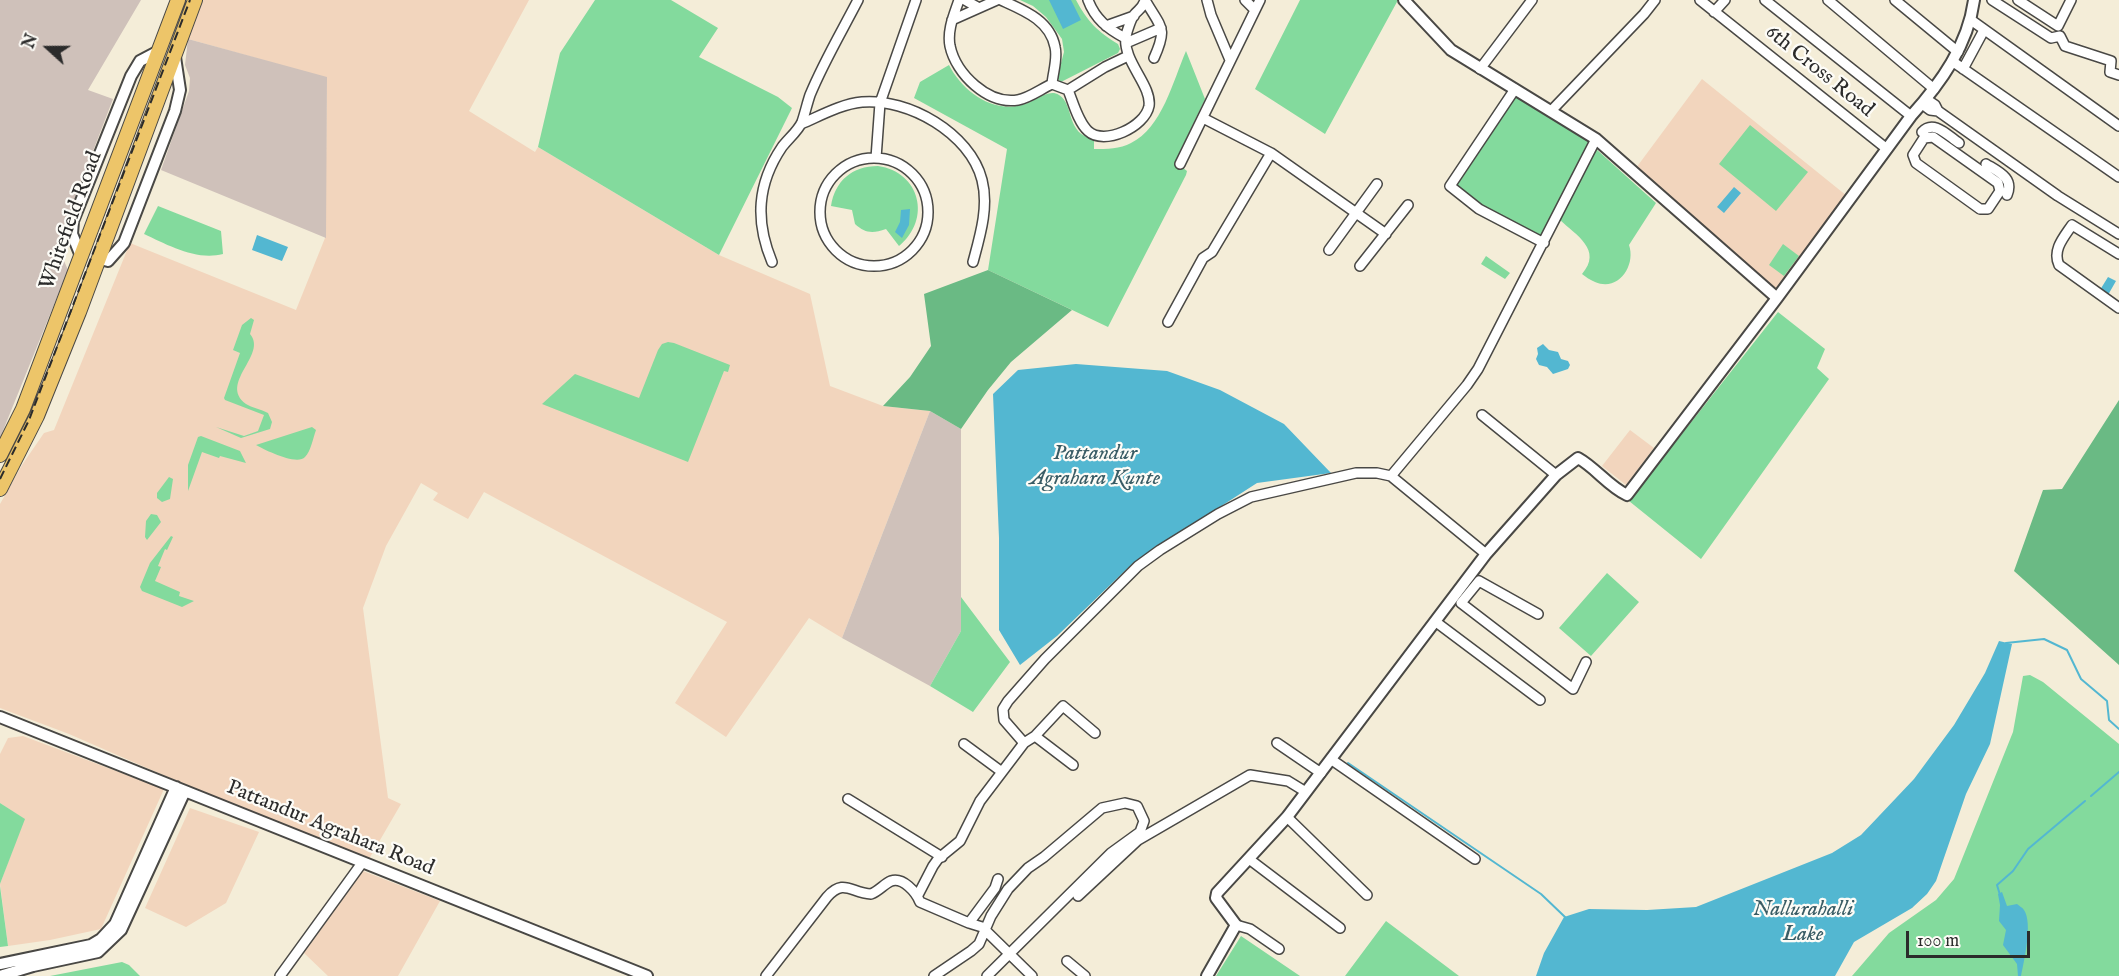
<!DOCTYPE html>
<style>
body{margin:0}
#map{position:relative;width:2119px;height:976px;overflow:hidden;background:#f4edd8;font-family:"IM FELL English",serif}
canvas{display:block}
.north{position:absolute;left:18px;top:18px;width:60px;height:60px;-webkit-text-stroke:4px #fdfcf7;paint-order:stroke;rotate:291deg;font-size:16px;font-weight:700;line-height:24px;text-align:center;color:#2b2b2b}
.north::after{content:'';display:block;margin:auto;width:21px;height:27px;background:#2b2b2b;clip-path:polygon(50% 0,100% 100%,50% 72%,0 100%)}
.scale{position:absolute;left:1906px;top:931px;width:124px;height:27px;box-sizing:border-box;border:3px solid #2b2b2b;border-top:0;padding-left:8px;font-size:18px;line-height:21px;white-space:nowrap;color:#2b2b2b;-webkit-text-stroke:4px #fdfcf7;paint-order:stroke}
</style>
<div id="map">
<canvas width="2119" height="976"></canvas>
<div class="north">N</div>
<div class="scale">100 m</div>
</div>
<script>
const ctx = document.querySelector('canvas').getContext('2d');
ctx.lineJoin = 'round';
function fillPath(path, color) {
  ctx.fillStyle = color;
  ctx.fill(path, 'evenodd');
}
function strokePath(path, color, width, dash) {
  ctx.strokeStyle = color;
  ctx.lineWidth = width;
  ctx.lineCap = dash ? 'butt' : 'round';
  ctx.setLineDash(dash || []);
  ctx.stroke(path);
}
function write(font, color, halo, rows, align = 'center') {
  ctx.font = font + ' "IM FELL English",serif';
  ctx.lineWidth = 4.5;
  ctx.setLineDash([]);
  ctx.textBaseline = 'middle';
  ctx.strokeStyle = halo;
  ctx.fillStyle = color;
  for (const [text, x, y, turn = 0] of rows) {
    ctx.save();
    ctx.translate(x, y);
    ctx.rotate((+turn || 0) * Math.PI / 180);
    ctx.textAlign = isNaN(turn) ? turn : align;
    if (halo) ctx.strokeText(text, 0, 0);
    ctx.fillText(text, 0, 0);
    ctx.restore();
  }
}
const built = new Path2D(`
 M203,0H529L469,111L535,152L538,147L719,255L810,294L830,386L883,406L930,411L842,638L809,618L726,737L675,703L727,622L484,492L468,519L433,500L438,493L421,483L386,546L363,608L388,798L401,804L369,859L264,819L69,734L0,708V504L22,465L44,433L54,430L130,243L296,310L325,238L327,78L188,39Z
 M1702,79L1847,196L1776,289L1636,168Z
 M1630,430L1654,448L1626,485L1602,466Z
 M23,736L164,789L101,929L50,940L8,946L0,884L24,819L0,803V754L8,738Z
 M190,808L259,832L226,903L186,927L145,908Z
 M363,871L440,901L398,976H328L304,953Z`);
const industrial = new Path2D(`
 M0,0H141L88,90L113,99L57,245L68,270L0,438Z
 M188,39L327,77L326,238L161,170L189,91L190,78L185,65Z
 M930,411L961,429V631L930,686L842,638Z`);
const green = new Path2D(`
 M595,0H671L718,28L699,57L778,97L792,108L719,255L538,147L560,53Z
 M1020,0H1076C1087,21 1098,32 1118,44L1120,49L1118,53L1061,82L1057,78L1064,52L1062,39L1046,17L1033,6Z
 M1300,0H1398L1325,134L1255,89Z
 M1186,51L1205,99L1175,162L1187,171L1186,175L1108,327L988,270L1007,149L914,98L920,82L949,65C962,91 994,115 1025,104C1035,101 1049,88 1059,95C1075,105 1065,134 1094,139V149C1107,149 1120,149 1131,143C1162,128 1173,81 1186,51Z
 M1517,95L1591,141L1541,237L1482,207L1456,187Z
 M1750,125L1808,172L1776,211L1719,164Z
 M1596,149L1656,203L1629,245C1636,265 1619,292 1595,282C1590,280 1586,277 1582,274C1603,250 1576,235 1560,220Z
 M878,166C920,172 932,219 899,246L886,229C872,234 865,233 855,224L852,210L831,206C835,181 852,166 878,166Z
 M158,206L221,231L223,254C196,261 168,245 144,234Z
 M1783,244L1799,256L1784,276L1769,265Z
 M1486,256L1510,273L1505,279L1481,264Z
 M1778,312L1825,349L1817,368L1829,379L1701,559L1629,501Z
 M251,318L254,320L250,334C268,355 218,383 246,404C252,408 261,409 268,413L272,422L270,429L241,438L216,427L244,436L258,431L264,415L225,400L224,398L240,353L233,350L242,325Z
 M668,342L674,343L730,365L728,372L724,371L688,462L542,404L575,374L639,398L658,350L662,344Z
 M312,427L316,430C313,438 311,451 305,457C297,466 265,450 256,445Z
 M201,436L240,451L246,463L220,456L219,458L202,452L188,491V465L198,437Z
 M169,477L173,479L170,499L162,502L157,498V493Z
 M151,514L157,515L161,522L147,540L145,537L146,521Z
 M171,536L173,537L167,550L165,549L158,566L161,567L155,581L180,592L179,596L194,601L182,607L142,591L140,587L150,563Z
 M1607,573L1639,602L1591,656L1559,628Z
 M961,597L1010,662L973,712L930,686L961,631Z
 M2030,675L2043,682L2119,744V976H1852L1889,933L1936,900L1954,879L2013,732L2023,676Z
 M0,803L25,819L0,884Z
 M0,886L8,946L0,947Z
 M1386,921L1459,976H1345Z
 M1241,936L1300,976H1216Z
 M122,962L129,965L140,976H50Z`);
const forest = new Path2D(`
 M988,270L1072,310L1011,362L988,390L961,429L930,411L883,406L910,377L931,346L924,294Z
 M2119,400V665L2014,571L2043,490L2062,489Z`);
const water = new Path2D(`
 M1049,0H1071L1081,20L1063,29Z
 M1734,187L1741,193L1724,213L1717,207Z
 M910,209L909,225L902,238L895,232L900,222L901,210Z
 M257,235L288,247L282,261L252,250Z
 M2108,277L2116,281L2108,295L2100,290Z
 M1543,344L1549,350L1558,352L1561,359L1568,361L1570,365L1568,369L1553,374L1547,367L1539,365L1536,359L1538,354L1537,348Z
 M1076,364L1167,371L1220,390L1284,424L1331,473L1257,483L1133,563L1057,636L1020,665L999,630V538L993,394L1018,370Z
 M1999,641L2012,644L1990,744L1966,794L1936,881L1927,894L1912,908L1854,942L1835,976H1536L1544,953L1564,917L1589,909L1647,910L1696,907L1832,853L1861,835L1914,779L1954,725L1985,673Z
 M2002,892L2007,906L2017,904C2019,906 2022,907 2024,910C2033,923 2024,961 2021,976H2018L2017,964L2003,945L2006,930L1999,921L2000,905L1998,894Z`);
const stream = new Path2D(`
 M2006,643L2044,639L2067,650L2081,679L2107,701L2109,720L2119,729
 M1348,763L1541,894L1565,917
 M2091,796L2119,772
 M2000,895L1997,885L2013,871L2028,849L2085,801`);
const minor = new Path2D(`
 M959,0C954,15 947,30 950,46C956,74 988,105 1018,100C1029,98 1041,89 1052,84L1068,90C1073,102 1078,122 1088,131C1104,146 1145,127 1149,106C1152,85 1122,61 1126,36C1127,31 1131,19 1134,15C1139,9 1143,8 1145,0
 M965,0L979,8L997,0
 M1001,0C1023,10 1050,20 1055,47C1058,58 1053,72 1052,84
 M1088,0C1095,19 1108,29 1125,38
 M1145,0C1161,28 1168,27 1154,58
 M1207,0L1211,15L1230,60
 M1245,0L1255,10
 M1700,0L1887,149
 M1765,0L1911,116
 M1828,0L1934,89
 M1895,0L1958,52
 M1992,0L2051,38L2060,36L2065,46L2111,61L2110,72L2119,75
 M2018,0L2058,26L2071,0
 M1714,12L1725,0
 M952,20L979,8
 M1971,20L2119,126
 M1106,26L1134,16
 M1126,43L1161,28
 M1952,61L2119,177
 M1480,69L1532,0
 M1963,69L1984,30
 M1515,89L1450,186L1479,209L1544,243
 M1068,90L1105,67L1128,56
 M1922,104L1930,110L1938,111L1935,105L1926,99
 M1551,111L1644,14L1655,0
 M1938,111L2058,196L2119,234
 M801,124C820,116 841,104 862,102C908,98 970,133 982,180C989,207 980,236 973,262
 M1922,132C1934,119 1948,136 1959,143
 M1933,137L1998,183L2000,191L1988,209H1980L1916,163L1913,155L1924,138Z
 M1271,153L1386,234
 M876,158L880,103L916,0
 M820 212a54 54 0 1 1 108 0a54 54 0 1 1-108 0Z
 M1180,164L1260,0
 M1986,164C1999,172 2014,178 2007,195
 M1329,250L1377,184
 M2119,254L2072,225C2064,237 2052,250 2059,265L2119,308
 M772,262C755,221 757,184 782,147C788,139 798,131 802,122C805,113 807,104 810,95C823,63 842,31 858,0
 M1360,266L1408,205
 M1168,322L1203,258L1212,252L1271,153L1203,118
 M1482,415L1556,475
 M1391,476L1467,385L1478,369L1596,139
 M1538,614L1479,581L1461,603L1573,689L1586,662
 M1436,622L1540,700
 M1035,736L1073,765
 M1024,743L1035,736L1063,706L1095,733
 M1277,743L1321,773
 M964,744L1002,772
 M1332,760L1475,859
 M848,799L942,857
 M1287,817L1367,895
 M1249,859L1340,928
 M918,895L933,866L938,859L960,841L980,801L1024,743L1004,720L1003,709L1008,701L1045,659L1138,566L1160,550L1218,514L1251,497L1356,473H1377L1391,476L1486,554
 M1078,896L1138,840L1250,775L1288,781L1306,792
 M969,923L982,927L1032,976
 M1236,925L1250,929L1279,949
 M1067,961L1085,976
 M280,976L362,863
 M766,976L827,897C844,878 851,893 871,894C879,891 884,884 891,881C903,877 916,892 920,902L969,923L995,888L998,879
 M934,976L971,951L979,944L991,916L1008,889L1028,868L1044,857L1102,808L1125,803L1137,806L1144,821L1140,832L1111,853L987,976`);
const tertiary = new Path2D(`
 M1404,0L1451,50L1596,139L1777,298
 M81,256L72,234L73,221L131,76L140,61L159,51
 M100,259L108,261L124,243L175,111L180,90L175,57
 M0,717L647,976
 M0,964L91,945L101,939L115,924L176,787
 M0,976L33,966L98,952L121,930L185,791
 M1207,976L1236,925L1216,898L1217,893L1287,817L1486,554L1556,475L1578,458C1596,468 1608,486 1627,495L1777,298L1911,116C1941,83 1968,45 1974,0`);
const primary = new Path2D(`
 M0,455L23,409L178,0
 M0,489L37,416L79,312L195,0`);
const rail = new Path2D(`
 M0,479L29,420L190,0`);
const streetNames = [
 ["6th Cross Road",1819,72,39],
 ["Whitefield Road",72,221,-70],
 ["Pattandur Agrahara Road",330,829,22]
];
const waterNames = [
 ["Pattandur",1095,454],
 ["Agrahara Kunte",1095,479],
 ["Nallurahalli",1803,910],
 ["Lake",1803,935]
];
fillPath(built, '#f2d5bd');
fillPath(industrial, '#cfc1ba');
fillPath(green, '#83da9d');
fillPath(forest, '#6aba84');
fillPath(water, '#53b7d1');
strokePath(stream, '#53b7d1', 2);
strokePath(minor, '#494845', 12);
strokePath(tertiary, '#494845', 14);
strokePath(primary, '#494845', 16);
strokePath(minor, '#fff', 9);
strokePath(tertiary, '#fff', 10);
strokePath(primary, '#edc569', 14);
strokePath(rail, '#2b2b2b', 2, [9, 4.5]);
write('21px', '#2b2b2b', '#fdfcf7', streetNames);
write('italic 22px', '#395c65', '#fdfcf7', waterNames);
</script>
